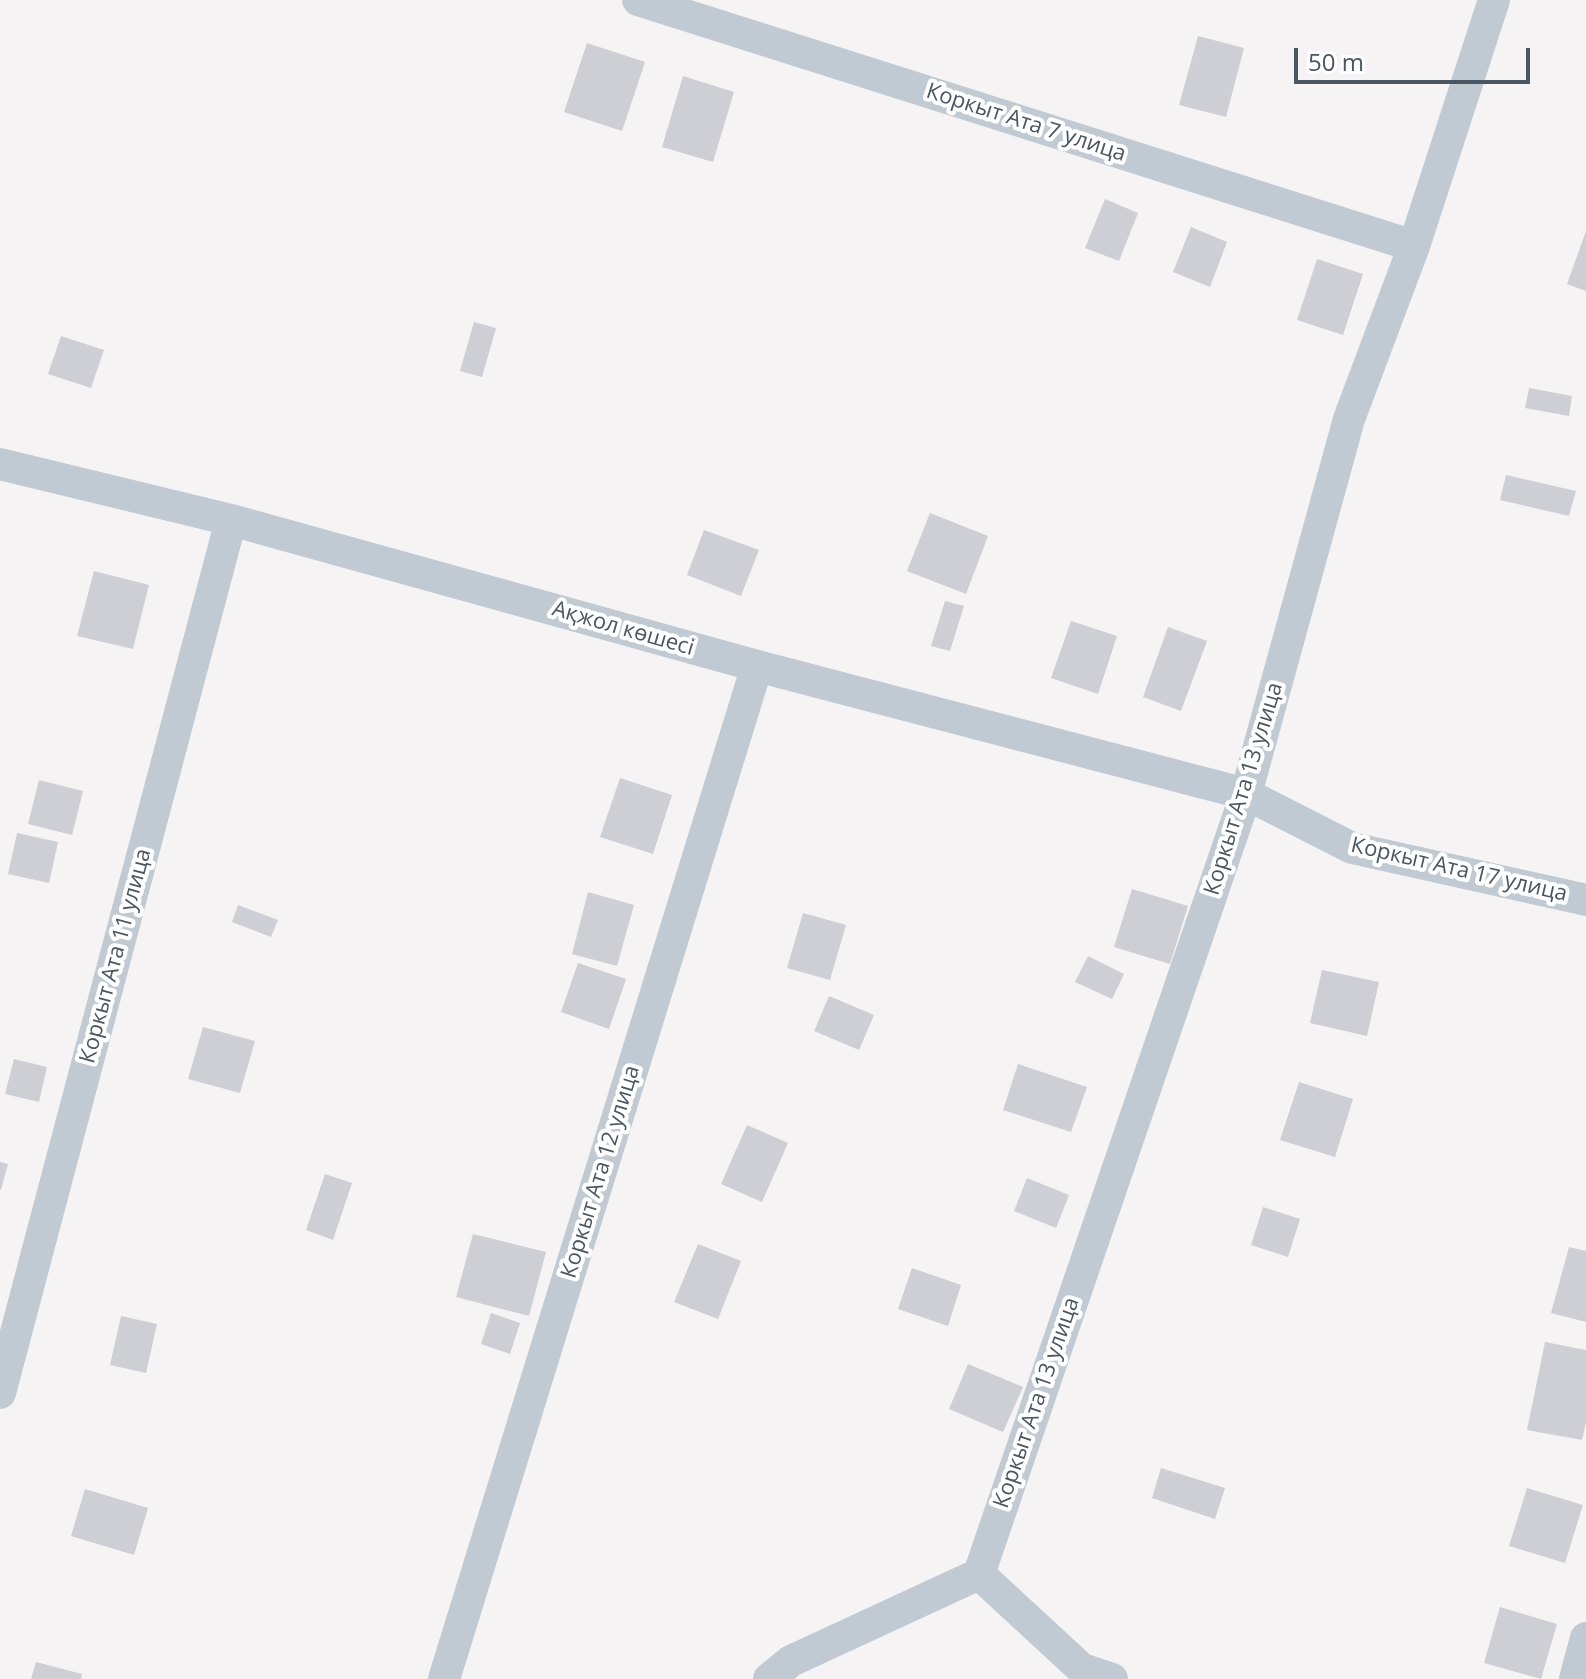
<!DOCTYPE html>
<meta charset="utf-8">
<style>
body{margin:0}
#map{position:relative;width:1586px;height:1679px;overflow:hidden;background:#f5f3f3;font-family:"Open Sans",sans-serif}
canvas{display:block}
.scale{position:absolute;left:1294px;top:48px;width:236px;height:36px;box-sizing:border-box;border:4px solid #4a5661;border-top:0;padding-left:10px;font-size:24px;line-height:28px;white-space:nowrap;color:#4a5661;-webkit-text-stroke:6px #fff;paint-order:stroke}
</style>
<div id="map">
<canvas width="1586" height="1679"></canvas>
<div class="scale">50 m</div>
</div>
<script>
const ctx = document.querySelector('canvas').getContext('2d');
ctx.lineJoin = 'round';
function fillPath(path, color) {
  ctx.fillStyle = color;
  ctx.fill(path, 'evenodd');
}
function strokePath(path, color, width, dash) {
  ctx.strokeStyle = color;
  ctx.lineWidth = width;
  ctx.lineCap = dash ? 'butt' : 'round';
  ctx.setLineDash(dash || []);
  ctx.stroke(path);
}
function write(font, color, halo, rows, align = 'center') {
  ctx.font = font + ' "Open Sans",sans-serif';
  ctx.lineWidth = 8;
  ctx.setLineDash([]);
  ctx.textBaseline = 'middle';
  ctx.strokeStyle = halo;
  ctx.fillStyle = color;
  for (const [text, x, y, turn = 0] of rows) {
    ctx.save();
    ctx.translate(x, y);
    ctx.rotate((+turn || 0) * Math.PI / 180);
    ctx.textAlign = isNaN(turn) ? turn : align;
    if (halo) ctx.strokeText(text, 0, 0);
    ctx.fillText(text, 0, 0);
    ctx.restore();
  }
}
const building = new Path2D(`
 M1198,36L1244,48L1226,117L1179,105Z
 M587,43L645,62L622,131L564,112Z
 M683,76L734,92L713,162L662,147Z
 M1105,199L1138,213L1119,261L1085,248Z
 M1191,227L1227,242L1210,287L1173,272Z
 M1586,231V291L1567,284Z
 M1317,259L1363,274L1343,335L1297,320Z
 M474,322L496,328L482,377L460,371Z
 M61,336L104,350L91,388L48,374Z
 M1529,388L1572,396L1569,416L1525,408Z
 M1506,475L1576,491L1569,516L1500,500Z
 M930,513L988,536L966,594L907,571Z
 M704,530L759,550L741,596L687,575Z
 M94,571L149,585L133,649L77,636Z
 M945,601L964,606L950,651L931,646Z
 M1071,621L1117,636L1098,694L1051,678Z
 M1168,627L1207,641L1181,711L1143,697Z
 M620,778L672,795L653,854L600,837Z
 M39,780L83,791L72,835L28,824Z
 M17,833L58,842L49,883L8,874Z
 M1132,889L1188,906L1170,964L1114,947Z
 M588,892L634,905L617,966L572,954Z
 M238,905L278,920L271,937L232,922Z
 M803,913L846,925L830,980L787,968Z
 M1088,956L1124,974L1112,999L1075,982Z
 M578,963L626,979L609,1029L561,1012Z
 M1322,970L1379,982L1367,1036L1310,1023Z
 M829,996L874,1015L859,1050L814,1031Z
 M203,1027L255,1041L240,1093L188,1079Z
 M14,1059L47,1067L39,1102L5,1094Z
 M1018,1064L1087,1087L1071,1132L1003,1110Z
 M1299,1082L1353,1099L1335,1157L1280,1140Z
 M747,1125L788,1143L762,1202L721,1184Z
 M0,1162L8,1164L1,1190H0Z
 M325,1174L352,1183L333,1240L306,1230Z
 M1027,1178L1069,1195L1056,1228L1014,1211Z
 M1263,1207L1300,1219L1288,1257L1251,1245Z
 M473,1234L546,1252L529,1316L456,1297Z
 M698,1244L741,1261L718,1319L674,1302Z
 M1569,1247L1586,1251V1322L1551,1313Z
 M912,1268L961,1285L948,1326L898,1309Z
 M491,1313L520,1323L510,1354L481,1344Z
 M121,1316L157,1324L146,1373L110,1365Z
 M1545,1342L1586,1350V1422L1582,1440L1527,1430Z
 M968,1364L1023,1387L1003,1432L949,1409Z
 M1161,1468L1225,1488L1215,1519L1152,1498Z
 M1527,1488L1583,1505L1565,1563L1509,1546Z
 M85,1489L148,1508L134,1555L71,1536Z
 M1500,1607L1557,1624L1541,1679L1484,1663Z
 M36,1662L82,1674L81,1679H31Z`);
const street = new Path2D(`
 M638,0L1414,246
 M0,464L231,520L757,666L1246,794L1352,848L1586,900
 M0,1393L231,520
 M979,1574L1246,794L1349,419L1414,246L1494,0
 M979,1574L1082,1669L1112,1679
 M444,1679L757,666
 M769,1679L791,1661L979,1574
 M1575,1679L1586,1638`);
const streetNames = [
 ["Коркыт Ата 7 улица",1026,123,18],
 ["Ақжол көшесі",623,629,16],
 ["Коркыт Ата 13 улица",1244,789,-73],
 ["Коркыт Ата 17 улица",1459,870,13],
 ["Коркыт Ата 11 улица",116,956,-75],
 ["Коркыт Ата 12 улица",601,1172,-73],
 ["Коркыт Ата 13 улица",1037,1403,-71]
];
fillPath(building, '#cdcfd5');
strokePath(street, '#c1cad2', 32);
write('22px', '#4a5661', '#fff', streetNames);
</script>
